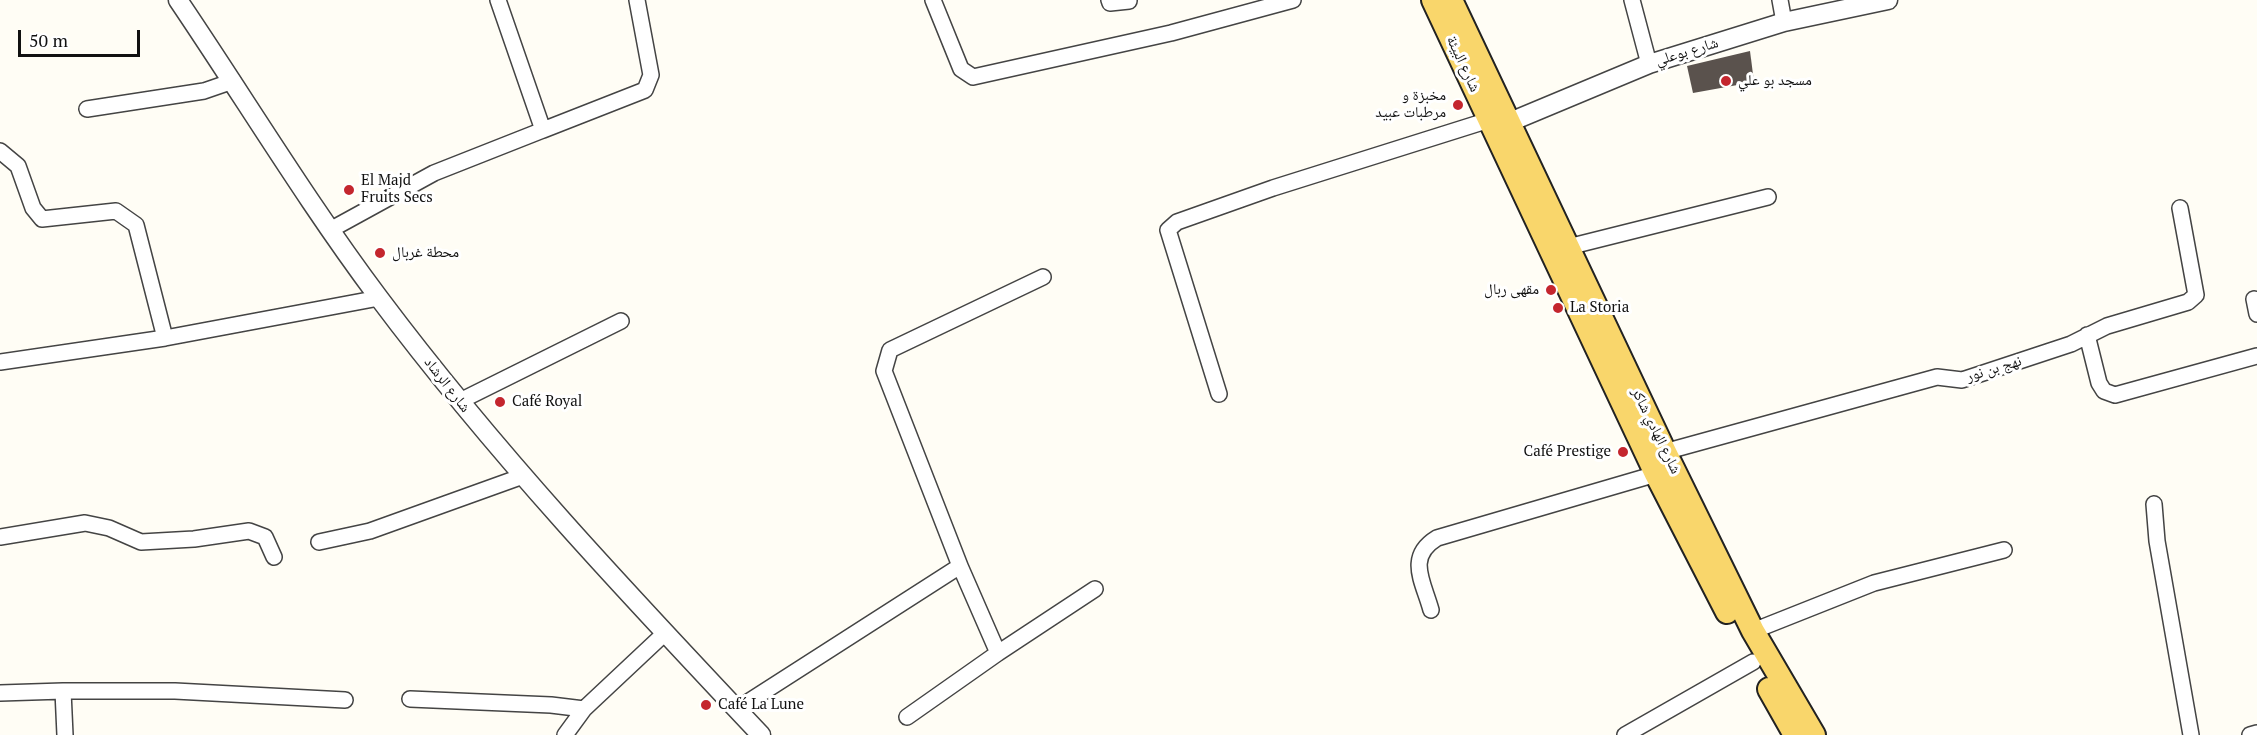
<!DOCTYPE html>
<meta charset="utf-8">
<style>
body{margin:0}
#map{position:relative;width:2257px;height:735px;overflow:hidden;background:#fffdf5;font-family:"PT Serif",serif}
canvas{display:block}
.scale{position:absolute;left:18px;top:30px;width:122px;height:27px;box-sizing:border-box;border:3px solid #111;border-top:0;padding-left:8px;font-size:18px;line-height:21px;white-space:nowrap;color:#111;-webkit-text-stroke:4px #fff;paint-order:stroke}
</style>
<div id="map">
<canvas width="2257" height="735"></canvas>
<div class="scale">50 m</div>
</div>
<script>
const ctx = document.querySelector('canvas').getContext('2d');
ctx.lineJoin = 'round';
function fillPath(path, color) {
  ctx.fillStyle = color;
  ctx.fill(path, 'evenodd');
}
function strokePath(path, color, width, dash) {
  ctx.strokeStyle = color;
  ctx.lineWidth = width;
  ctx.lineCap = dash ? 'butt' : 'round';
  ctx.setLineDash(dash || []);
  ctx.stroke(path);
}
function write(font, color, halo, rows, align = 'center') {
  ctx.font = font + ' "PT Serif","Noto Naskh Arabic",serif';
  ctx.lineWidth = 6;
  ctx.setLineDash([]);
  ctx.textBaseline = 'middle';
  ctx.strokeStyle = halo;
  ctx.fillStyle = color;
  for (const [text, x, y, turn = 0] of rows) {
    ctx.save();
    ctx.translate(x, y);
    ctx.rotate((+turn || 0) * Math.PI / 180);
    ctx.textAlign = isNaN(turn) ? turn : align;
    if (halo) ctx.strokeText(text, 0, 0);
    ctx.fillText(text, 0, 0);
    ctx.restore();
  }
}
const building = new Path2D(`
 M1750,51L1754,82L1693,93L1687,66Z`);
const minor = new Path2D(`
 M933,0L961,69L973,77L1171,33L1293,0
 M1109,0L1110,3L1129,1
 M1632,0L1649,64
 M1780,0L1784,22
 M87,109L204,91L233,81
 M543,130L645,90L651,75L637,0
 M0,151L18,166L33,208L42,219L116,211L136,225L165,338
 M330,230L434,173L543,130L498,0
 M1568,247L1768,197
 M2254,299L2257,314
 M2087,335L2099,383L2104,391L2115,395L2257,356
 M0,362L165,338L379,298
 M1219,394L1168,230L1177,222L1273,188L1489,120
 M460,401L621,321
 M1657,454L1937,377L1962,380L2071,344L2107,326L2188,302L2196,295L2180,208
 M2154,504L2157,541L2191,735
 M0,537L85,523L109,528L141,542L194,539L249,531L265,537L274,557
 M319,542L370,531L523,476
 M960,566L998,653L1095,589
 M1431,610C1423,581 1406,557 1437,538L1656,474
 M1753,631L1874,583L2004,550
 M63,691H175L345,700
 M0,693L63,691L65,735
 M410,699L551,705L584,709
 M737,709L960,566L884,371L890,350L1043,277
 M907,717L998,653
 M565,735L584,709L665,633
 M1625,735L1753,662
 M2250,735L2257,733`);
const tertiary = new Path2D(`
 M178,0C245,99 307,202 379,298C495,453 628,594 761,735
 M1498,127L1649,64L1784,22L1888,0`);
const primary = new Path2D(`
 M1433,0L1656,474L1727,612
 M1451,0L1665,452L1753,631L1814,735
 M1769,689L1795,735`);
const markers = [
 [1726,81,6,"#c4262e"],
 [1458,105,6,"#c4262e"],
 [349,190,6,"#c4262e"],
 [380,253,6,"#c4262e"],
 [1551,290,6,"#c4262e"],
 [1558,308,6,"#c4262e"],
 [500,402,6,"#c4262e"],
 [1623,452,6,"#c4262e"],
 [706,705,6,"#c4262e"]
];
const streetNames = [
 ["شارع بوعلي",1687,52,-17],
 ["شارع البيئة",1463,64,65],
 ["نهج بن نور",1994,369,-17],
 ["شارع الرشاد",447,385,52],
 ["شارع الهادي شاكر",1656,431,64]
];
const poiNames = [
 ["مسجد بو علي",1738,81],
 ["مخبزة و",1446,96,"right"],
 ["مرطبات عبيد",1446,113,"right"],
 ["El Majd",361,181],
 ["Fruits Secs",361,198],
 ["محطة غربال",392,253],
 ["مقهى ربال",1539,290,"right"],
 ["La Storia",1570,308],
 ["Café Royal",512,402],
 ["Café Prestige",1611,452,"right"],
 ["Café La Lune",718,705]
];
fillPath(building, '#5a524d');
strokePath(minor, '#444', 18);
strokePath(tertiary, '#444', 21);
strokePath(primary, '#222', 26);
strokePath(minor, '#fff', 15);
strokePath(tertiary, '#fff', 18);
strokePath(primary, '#f9d66b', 22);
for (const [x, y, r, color] of markers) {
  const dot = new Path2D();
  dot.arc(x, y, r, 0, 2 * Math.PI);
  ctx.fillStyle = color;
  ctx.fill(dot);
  strokePath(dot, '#fff', 2);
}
write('15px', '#111', '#fff', streetNames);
write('15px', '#111', '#fff', poiNames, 'left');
</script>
